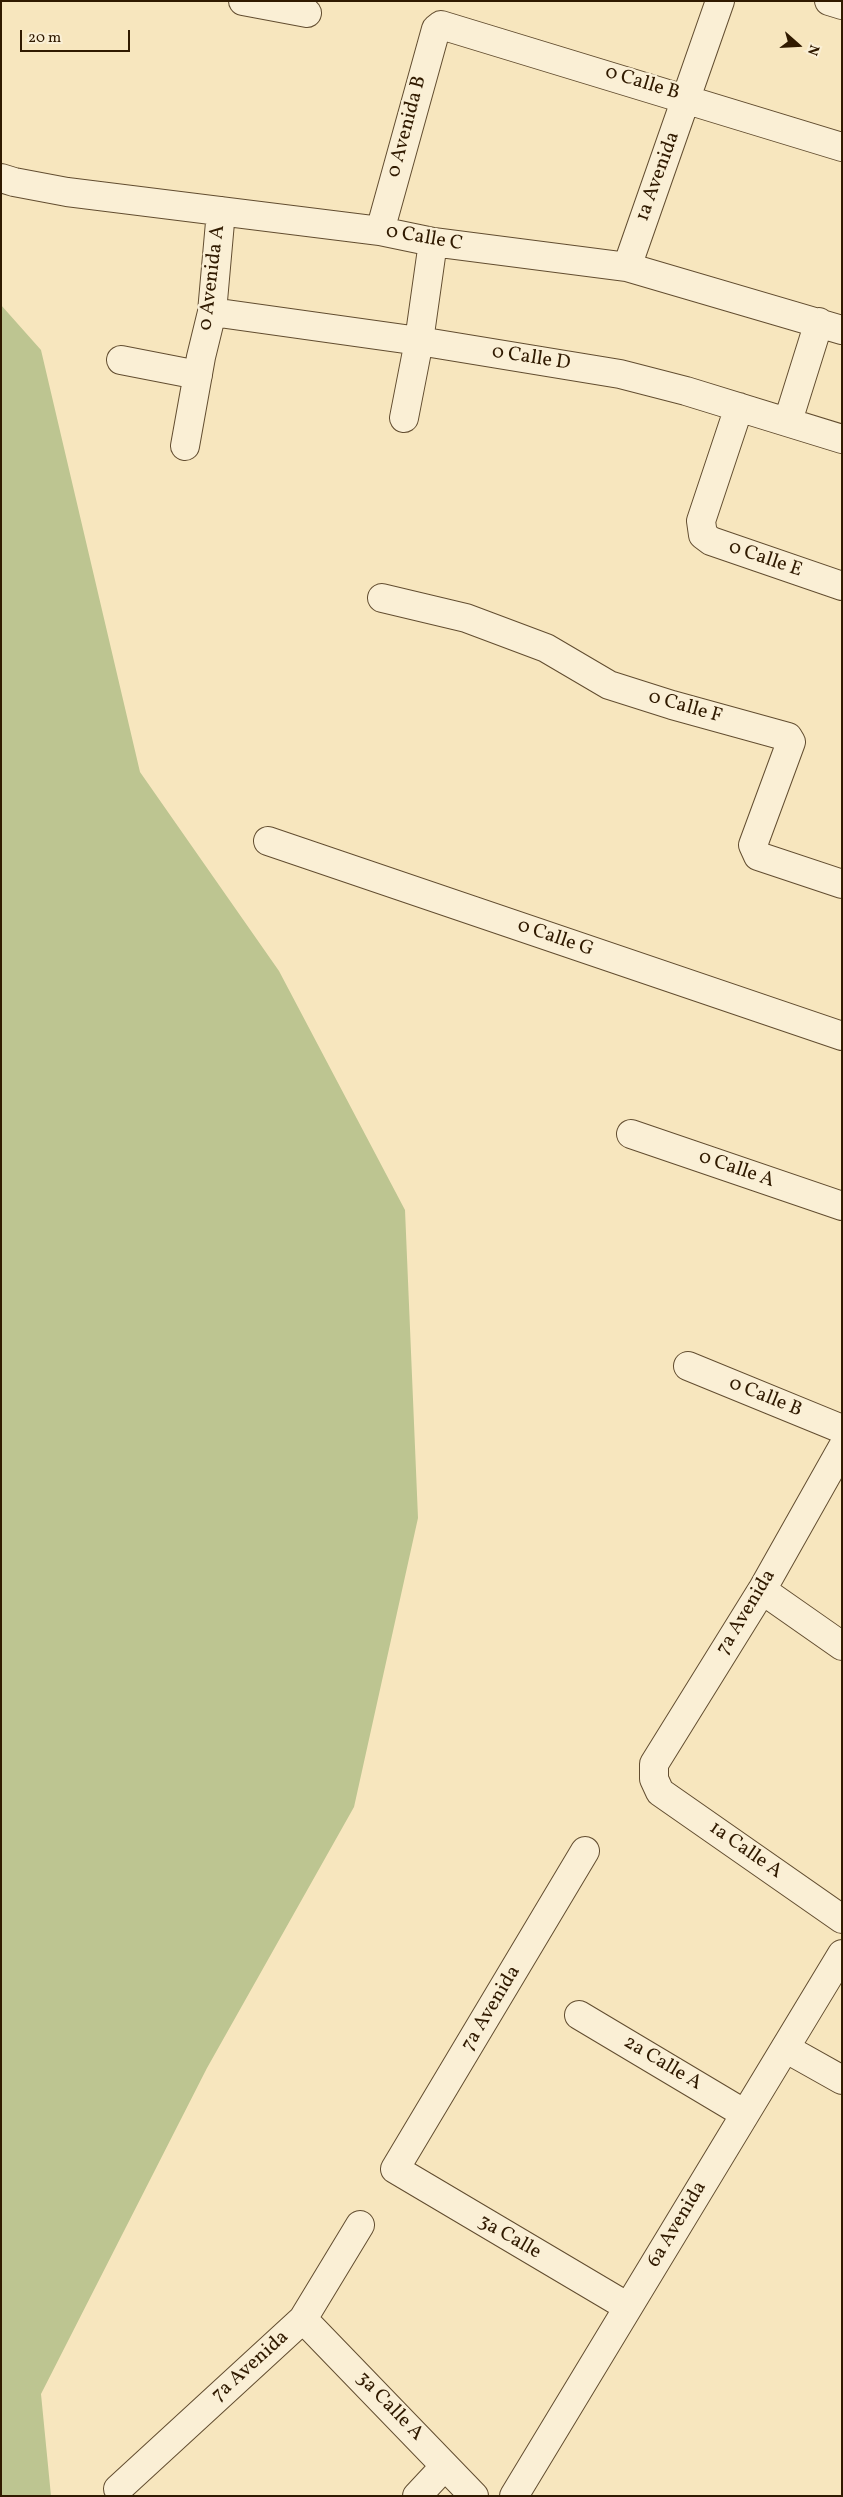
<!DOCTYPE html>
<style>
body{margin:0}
#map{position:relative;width:843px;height:2497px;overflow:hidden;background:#f7e6be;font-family:Vollkorn,serif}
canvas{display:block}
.frame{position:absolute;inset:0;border:2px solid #301a00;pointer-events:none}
.north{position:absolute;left:773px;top:20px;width:50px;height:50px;-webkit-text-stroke:4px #faefd5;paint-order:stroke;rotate:109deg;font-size:14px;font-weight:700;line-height:20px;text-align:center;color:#301a00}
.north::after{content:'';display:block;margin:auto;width:18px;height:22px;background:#301a00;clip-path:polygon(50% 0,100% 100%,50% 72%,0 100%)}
.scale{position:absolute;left:20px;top:30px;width:110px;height:22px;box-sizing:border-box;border:2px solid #301a00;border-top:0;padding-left:6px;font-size:15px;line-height:18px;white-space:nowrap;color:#301a00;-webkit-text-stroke:4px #faefd5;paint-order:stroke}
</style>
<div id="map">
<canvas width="843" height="2497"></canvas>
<div class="frame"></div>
<div class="north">N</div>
<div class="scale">20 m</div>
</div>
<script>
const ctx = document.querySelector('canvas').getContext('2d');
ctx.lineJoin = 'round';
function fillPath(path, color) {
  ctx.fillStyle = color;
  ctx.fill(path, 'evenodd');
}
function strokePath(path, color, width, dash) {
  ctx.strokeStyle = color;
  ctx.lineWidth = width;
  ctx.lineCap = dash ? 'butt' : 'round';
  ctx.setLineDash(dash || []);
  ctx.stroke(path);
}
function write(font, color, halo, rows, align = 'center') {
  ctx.font = font + ' Vollkorn,serif';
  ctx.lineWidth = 5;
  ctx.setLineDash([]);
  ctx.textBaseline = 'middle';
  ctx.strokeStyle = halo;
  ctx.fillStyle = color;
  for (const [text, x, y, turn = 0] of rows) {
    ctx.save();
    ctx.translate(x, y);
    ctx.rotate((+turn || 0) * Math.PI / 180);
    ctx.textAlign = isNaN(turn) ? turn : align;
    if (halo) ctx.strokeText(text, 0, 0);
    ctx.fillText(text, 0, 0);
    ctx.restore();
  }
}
const green = new Path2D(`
 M1,305L41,350L140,772L279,971L405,1210L418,1518L354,1807L207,2068L41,2394L51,2496H1Z`);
const minor = new Path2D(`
 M243,1L307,13
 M829,1L842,5
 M1,178L14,182L67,192L380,231L433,242L627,267L842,330
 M380,231L436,29L441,25L842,147
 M627,267L720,1
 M212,312L419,341L620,374L686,391L842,439
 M121,360L198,375
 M739,407L701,521L703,535L711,541L842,586
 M404,418L419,341L433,242
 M788,421L819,322
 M185,446L201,357L212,312L221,211
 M382,598L466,618L546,648L609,685L672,705L788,737L791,742L753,845L758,856L842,884
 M268,841L842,1036
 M631,1134L842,1206
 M688,1366L842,1429
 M842,1448L762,1590L654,1764V1779L660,1792L842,1919
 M762,1590L842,1646
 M585,1851L395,2169L628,2307
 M579,2015L745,2114
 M785,2048L842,2080
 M303,2319L474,2496
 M118,2489L303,2319L360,2225
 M417,2496L445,2466
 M514,2496L842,1954`);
const streetNames = [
 ["0 Calle B",642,84,17],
 ["0 Avenida B",408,127,-75],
 ["1a Avenida",659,177,-70],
 ["0 Calle C",424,239,10],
 ["0 Avenida A",213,278,-83],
 ["0 Calle D",531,359,9],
 ["0 Calle E",765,560,19],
 ["0 Calle F",685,708,16],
 ["0 Calle G",555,939,19],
 ["0 Calle A",736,1170,19],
 ["0 Calle B",765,1398,22],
 ["7a Avenida",747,1613,-59],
 ["1a Calle A",745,1851,35],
 ["7a Avenida",492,2009,-59],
 ["2a Calle A",662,2064,31],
 ["6a Avenida",678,2225,-59],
 ["3a Calle",509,2238,30],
 ["7a Avenida",251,2367,-42],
 ["3a Calle A",389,2407,46]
];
fillPath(green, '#bdc591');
strokePath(minor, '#624d30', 30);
strokePath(minor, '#faefd5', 28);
write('20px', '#301a00', '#faefd5', streetNames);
</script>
